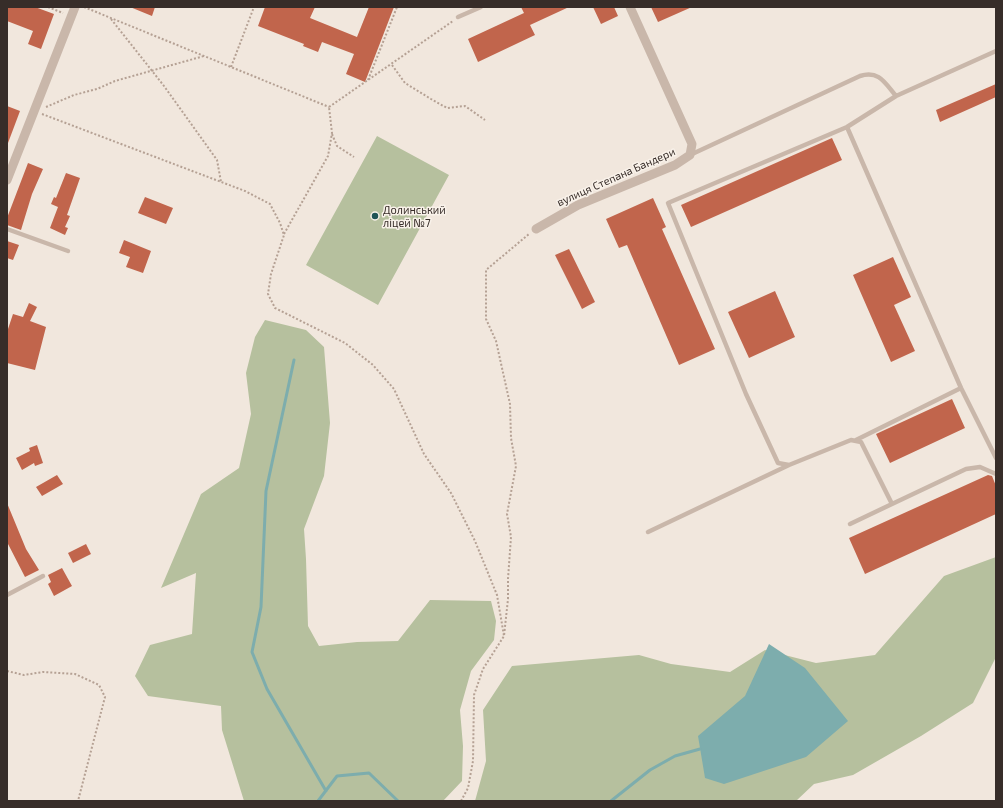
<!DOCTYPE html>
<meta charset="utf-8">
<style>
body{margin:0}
#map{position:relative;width:1003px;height:808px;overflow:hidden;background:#f1e7dd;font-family:"Exo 2",sans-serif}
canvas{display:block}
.frame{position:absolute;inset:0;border:8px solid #372d29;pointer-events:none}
</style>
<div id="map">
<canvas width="1003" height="808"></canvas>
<div class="frame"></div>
</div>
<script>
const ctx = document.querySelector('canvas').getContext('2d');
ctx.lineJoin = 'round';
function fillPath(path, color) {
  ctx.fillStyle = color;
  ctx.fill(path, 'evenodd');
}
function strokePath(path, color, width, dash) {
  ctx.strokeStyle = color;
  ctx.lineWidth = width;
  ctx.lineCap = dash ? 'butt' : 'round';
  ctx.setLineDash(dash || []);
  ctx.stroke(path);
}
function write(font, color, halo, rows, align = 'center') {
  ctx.font = font + ' "Exo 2",sans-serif';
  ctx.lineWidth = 3;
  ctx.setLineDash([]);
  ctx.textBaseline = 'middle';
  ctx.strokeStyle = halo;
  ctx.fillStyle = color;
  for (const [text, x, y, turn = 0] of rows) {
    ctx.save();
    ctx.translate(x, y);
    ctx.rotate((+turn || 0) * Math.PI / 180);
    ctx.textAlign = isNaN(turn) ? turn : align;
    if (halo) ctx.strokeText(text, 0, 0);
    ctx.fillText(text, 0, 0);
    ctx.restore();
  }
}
const green = new Path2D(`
 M377,136L449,175L378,305L306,265Z
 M265,320L306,330L324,347L330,423L324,476L304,529L306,559L308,626L319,646L357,642L398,641L430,600L491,601L496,621L494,640L471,671L460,710L463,746L462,781L443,801H244L222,730L221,706L148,696L135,676L150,645L192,634L196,573L161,588L201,494L239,468L251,414L246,373L255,337Z
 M996,557V657L973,703L921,736L853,775L814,784L796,801H475L486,761L483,710L512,666L639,655L671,664L730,672L765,650L816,663L875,655L944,576Z`);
const water = new Path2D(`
 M769,644L805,668L848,721L806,757L724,784L705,778L698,736L745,696Z`);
const stream = new Path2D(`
 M294,360L266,491L261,607L252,652L267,689L326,791
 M318,801L337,776L369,773L398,801
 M611,801L650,770L675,756L700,749`);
const building = new Path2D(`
 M7,7H35L54,14L41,49L28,44L33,31L7,21Z
 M130,7H155L152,16Z
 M265,7H315L310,18L357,37L369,7H394L365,82L346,74L354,54L322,42L318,52L303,46L304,44L258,26Z
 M521,7H569L530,25L535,35L478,62L468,39L524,13Z
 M593,7H614L618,16L601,24Z
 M651,7H692L658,22Z
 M996,84V97L940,122L936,110Z
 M7,106L20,111L8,143H7Z
 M832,138L842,160L691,227L681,205Z
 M28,163L43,169L32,194L21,230L7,225V218Z
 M66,173L80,178L67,215L70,216L65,227L68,228L65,235L50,228L58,207L51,204L54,197L56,198Z
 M145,197L173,208L166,224L138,213Z
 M653,198L666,227L662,229L715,349L679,365L627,245L619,248L606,219Z
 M124,240L151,251L143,273L126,267L130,257L119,253Z
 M7,241L19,245L13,260L7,258Z
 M569,249L595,302L582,309L555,255Z
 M893,257L911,297L894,305L915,351L891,362L853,275Z
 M775,291L795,337L749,358L728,312Z
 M29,303L37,307L30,321L46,327L35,370L7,363V332L13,314L23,317Z
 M952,399L965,428L890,463L876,434Z
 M37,445L43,463L35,466L34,463L22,470L16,458L30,451L29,448Z
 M57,475L63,484L42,496L36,487Z
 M988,475L992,476L996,486V514L865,574L849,538Z
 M7,503L26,549L39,570L25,577L7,542Z
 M86,544L91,554L73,563L68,553Z
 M62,568L72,586L54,596L48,584L51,582L48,575Z`);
const path = new Path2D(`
 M48,7L63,13
 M84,7L329,107
 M111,19L164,86L217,160L221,182
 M392,65L405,83L431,99L447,108L465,106L485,120
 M231,67L254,7
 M368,80L397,7
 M46,107L74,95L97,89L115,81L204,56
 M329,107L453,21
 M42,114L245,191L270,204L280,223L284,235L271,274L268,294L275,308L345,343L373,365L394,389L424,454L451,493L475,541L497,595L504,636
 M332,134L337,146L354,157
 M284,234L328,156L332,133L329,107
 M7,671L24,675L43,672L75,674L99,685L105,697L78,801
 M461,801L468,788L473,761L474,695L483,669L504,636L508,599V579L511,537L507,514L516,466L511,438L510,404L496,341L486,319V270L529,234`);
const service = new Path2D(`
 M458,17L481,7
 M896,96L847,127L668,203L746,394L778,463L789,465L851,440L861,442L892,504L966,469L980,467L996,474
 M847,127L961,388L996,458
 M690,155L860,76C879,70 885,83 896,96L996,51
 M7,229L68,251
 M856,440L961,388
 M850,524L892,504
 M648,532L789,465
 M7,595L43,576`);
const minor = new Path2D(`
 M7,180L75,7
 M536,229L578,205L675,165L690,155L692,144L630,7`);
const markers = [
 [375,216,4,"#205557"]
];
const streetNames = [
 ["вулиця Степана Бандери",616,177,-24]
];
const poiNames = [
 ["Долинський",383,210],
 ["ліцей №7",383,223]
];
fillPath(green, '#b6c09e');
fillPath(water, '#7dadad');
strokePath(stream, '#7dadad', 3);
fillPath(building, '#c1654c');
strokePath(path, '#b5a194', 2, [2, 2]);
strokePath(service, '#c9b7aa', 4.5);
strokePath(minor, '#c9b7aa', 9);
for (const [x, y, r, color] of markers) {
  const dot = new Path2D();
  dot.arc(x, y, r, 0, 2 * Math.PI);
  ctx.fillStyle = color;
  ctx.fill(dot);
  strokePath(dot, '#f9f2ea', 1.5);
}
write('11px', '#372d29', '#f9f2ea', streetNames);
write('11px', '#372d29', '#f9f2ea', poiNames, 'left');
</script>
